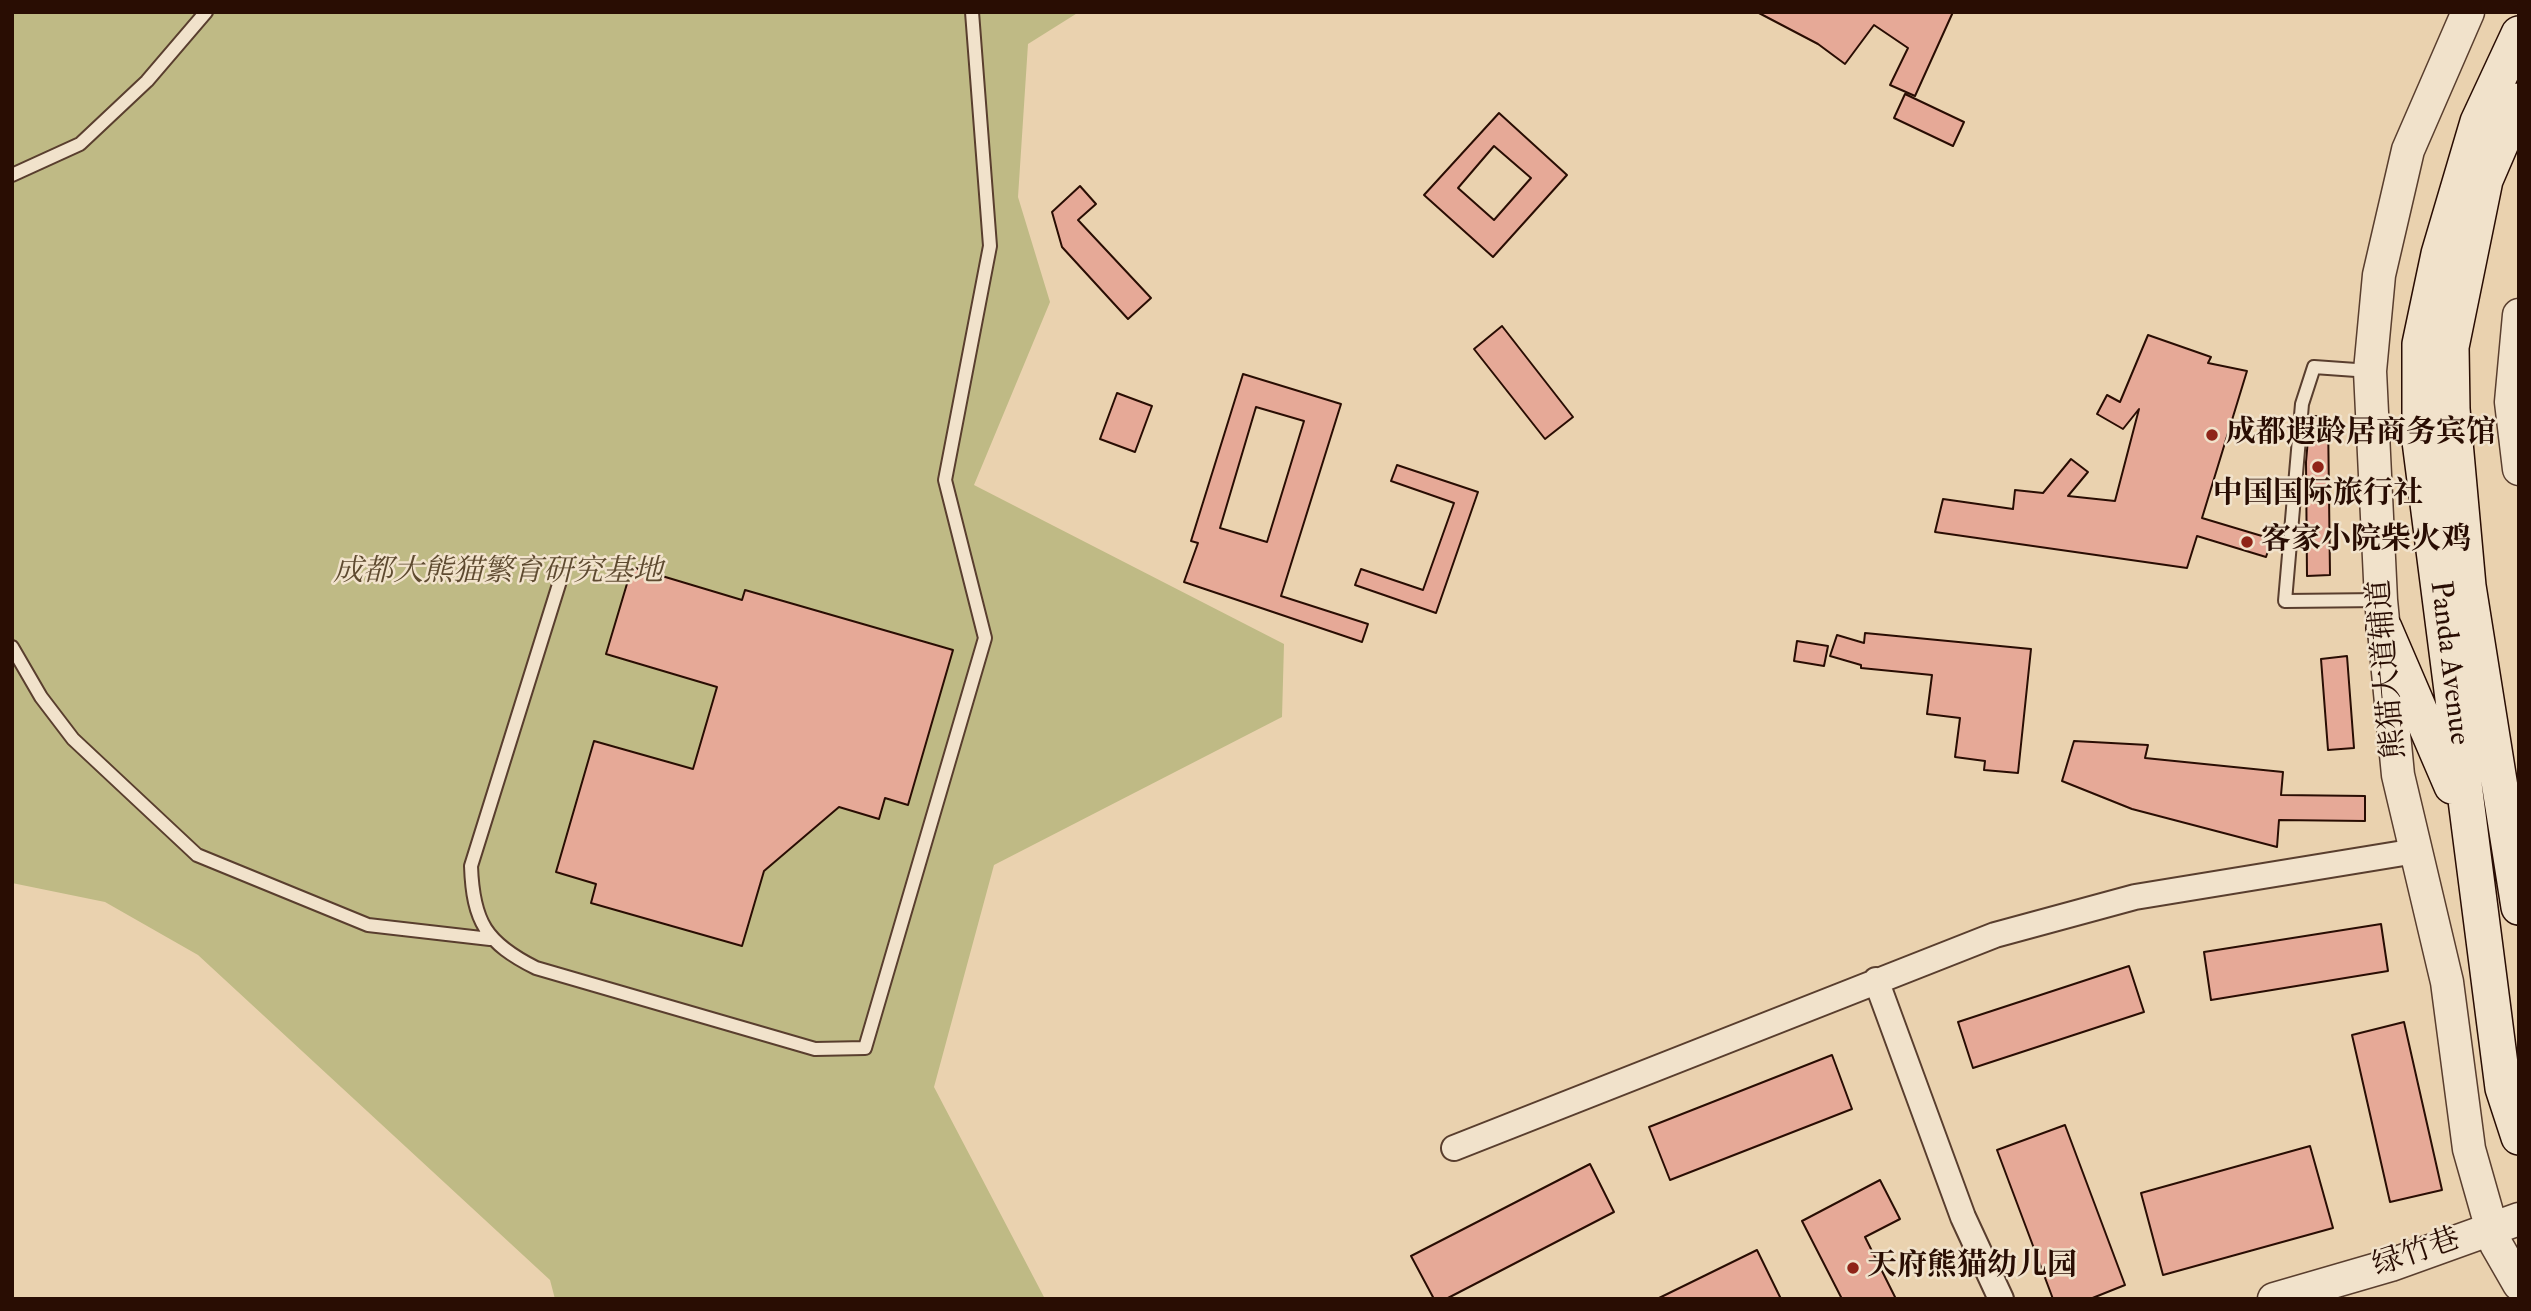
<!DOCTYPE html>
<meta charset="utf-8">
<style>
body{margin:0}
#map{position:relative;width:2531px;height:1311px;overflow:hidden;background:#ead2af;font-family:"IM FELL Double Pica",serif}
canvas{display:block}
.frame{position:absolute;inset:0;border:14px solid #290d03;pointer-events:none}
</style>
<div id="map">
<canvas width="2531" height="1311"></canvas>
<div class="frame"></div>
</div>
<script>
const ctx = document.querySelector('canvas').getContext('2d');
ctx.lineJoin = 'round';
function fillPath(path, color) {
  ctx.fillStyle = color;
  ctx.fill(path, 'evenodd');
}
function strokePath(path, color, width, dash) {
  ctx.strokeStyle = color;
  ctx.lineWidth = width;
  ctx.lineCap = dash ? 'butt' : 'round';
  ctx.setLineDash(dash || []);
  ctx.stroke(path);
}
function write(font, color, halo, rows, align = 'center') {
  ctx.font = font + ' "IM FELL Double Pica","Noto Serif SC",serif';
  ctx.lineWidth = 5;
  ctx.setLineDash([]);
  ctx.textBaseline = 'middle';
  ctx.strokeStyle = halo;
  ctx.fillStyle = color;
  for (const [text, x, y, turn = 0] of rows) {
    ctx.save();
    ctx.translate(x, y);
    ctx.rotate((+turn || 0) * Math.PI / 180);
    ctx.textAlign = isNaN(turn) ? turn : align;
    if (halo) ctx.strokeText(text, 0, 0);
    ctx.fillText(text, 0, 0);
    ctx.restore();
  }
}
const green = new Path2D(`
 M12,12H1079L1028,44L1018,197L1050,302L974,485L1284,644L1282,717L994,865L934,1087L1045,1299H555L550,1280L198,955L105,902L12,883Z`);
const building = new Path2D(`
 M1757,12H1953L1915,96L1890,85L1908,48L1874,25L1845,64L1818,44Z
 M1905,94L1964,122L1953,146L1894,118Z
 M1499,113L1567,175L1493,257L1424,195ZM1494,146L1531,178L1494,220L1458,188Z
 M1080,186L1096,204L1078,220L1151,298L1128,319L1062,247L1052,212Z
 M1502,326L1573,417L1545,439L1474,349Z
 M2148,335L2211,357L2208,363L2247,371L2202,518L2272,539L2266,557L2197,536L2187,568L1935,532L1943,499L2013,509L2015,490L2043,493L2071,459L2088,472L2068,496L2115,501L2139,409L2123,429L2097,414L2107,395L2120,402Z
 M1243,374L1341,404L1281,596L1368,624L1362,642L1184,582L1198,543L1191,541ZM1256,407L1304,421L1267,542L1220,528Z
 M1117,393L1152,406L1135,452L1100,439Z
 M2310,416H2328L2330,575L2307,576L2306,462Z
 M1397,465L1478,492L1436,613L1355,585L1361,569L1423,590L1454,503L1391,481Z
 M632,567L742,600L745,590L953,650L908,805L885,798L879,819L839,807L764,871L742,946L591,903L596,884L556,872L594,741L693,769L717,687L606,654Z
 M1865,633L2031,649L2018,773L1984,770L1985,761L1955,757L1960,718L1927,714L1932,675L1861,668V665L1830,656L1837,635L1864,643Z
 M1797,641L1828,646L1824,666L1794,661Z
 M2347,656L2354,748L2328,750L2321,659Z
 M2074,741L2148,745L2145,758L2283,772L2281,795L2365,796V821L2279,820L2277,847L2132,809L2062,781Z
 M2381,924L2388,971L2211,1000L2204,952Z
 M2129,966L2144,1012L1973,1068L1958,1022Z
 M2404,1022L2442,1190L2390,1202L2352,1035Z
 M1832,1055L1852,1109L1670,1180L1649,1127Z
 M2065,1125L2125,1285L2090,1299H2053L1997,1150Z
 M2310,1146L2333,1228L2163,1275L2141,1193Z
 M1590,1164L1614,1212L1446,1299H1434L1411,1256Z
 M1880,1180L1900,1219L1865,1237L1896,1299H1842L1802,1221Z
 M1757,1250L1781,1299H1657Z`);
const service = new Path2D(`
 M12,175L80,144L147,81L206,12
 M2370,371L2314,367L2302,404L2285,601L2381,600
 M560,581L471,866C473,922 486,943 536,968L815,1049L865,1048L985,638L945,480L990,246L972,12
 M12,647L41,697L73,739L197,855L368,925L490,939`);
const minor = new Path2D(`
 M1876,980L1963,1217L2001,1299
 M1454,1148L1995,935L2135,897L2416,851`);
const tertiary = new Path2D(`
 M2468,12L2408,150L2379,275L2370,371L2381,600L2398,775L2447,982L2469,1149L2496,1244L2519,1284
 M2519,315L2511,402L2519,469
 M2274,1299L2391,1265L2519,1219`);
const secondary = new Path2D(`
 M2519,34L2478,122L2439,254L2420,344V441L2503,1088L2519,1137
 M2519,101L2485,180L2451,347L2452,409L2468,586L2519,907
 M2384,628L2452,786`);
const markers = [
 [2212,435,7,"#8f2418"],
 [2318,467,7,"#8f2418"],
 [2247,542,7,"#8f2418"],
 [1853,1268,7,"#8f2418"]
];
const poiNames = [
 ["成都遐龄居商务宾馆",2226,435],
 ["中国国际旅行社",2318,496,"center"],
 ["客家小院柴火鸡",2261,542],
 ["天府熊猫幼儿园",1867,1268]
];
const parkNames = [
 ["成都大熊猫繁育研究基地",498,574]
];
const streetNames = [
 ["Panda Avenue",2448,663,83],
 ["熊猫大道辅道",2389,669,-95],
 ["绿竹巷",2417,1254,-19]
];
fillPath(green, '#bfba85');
fillPath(building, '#e6a997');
strokePath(building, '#290d03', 2);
strokePath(service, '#593e2e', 16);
strokePath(minor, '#593e2e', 28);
strokePath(tertiary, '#593e2e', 35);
strokePath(secondary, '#290d03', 38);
strokePath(service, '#f1e2cb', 12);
strokePath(minor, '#f1e2cb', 24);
strokePath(tertiary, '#f1e2cb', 32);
strokePath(secondary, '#f1e2cb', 35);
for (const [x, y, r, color] of markers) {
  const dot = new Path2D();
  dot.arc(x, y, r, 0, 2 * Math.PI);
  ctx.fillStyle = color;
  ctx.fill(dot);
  strokePath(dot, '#f1e2cb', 2.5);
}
write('bold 30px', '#290d03', '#f1e2cb', poiNames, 'left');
write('italic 30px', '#5e4a30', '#f1e2cb', parkNames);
write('30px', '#290d03', '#f1e2cb', streetNames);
</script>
